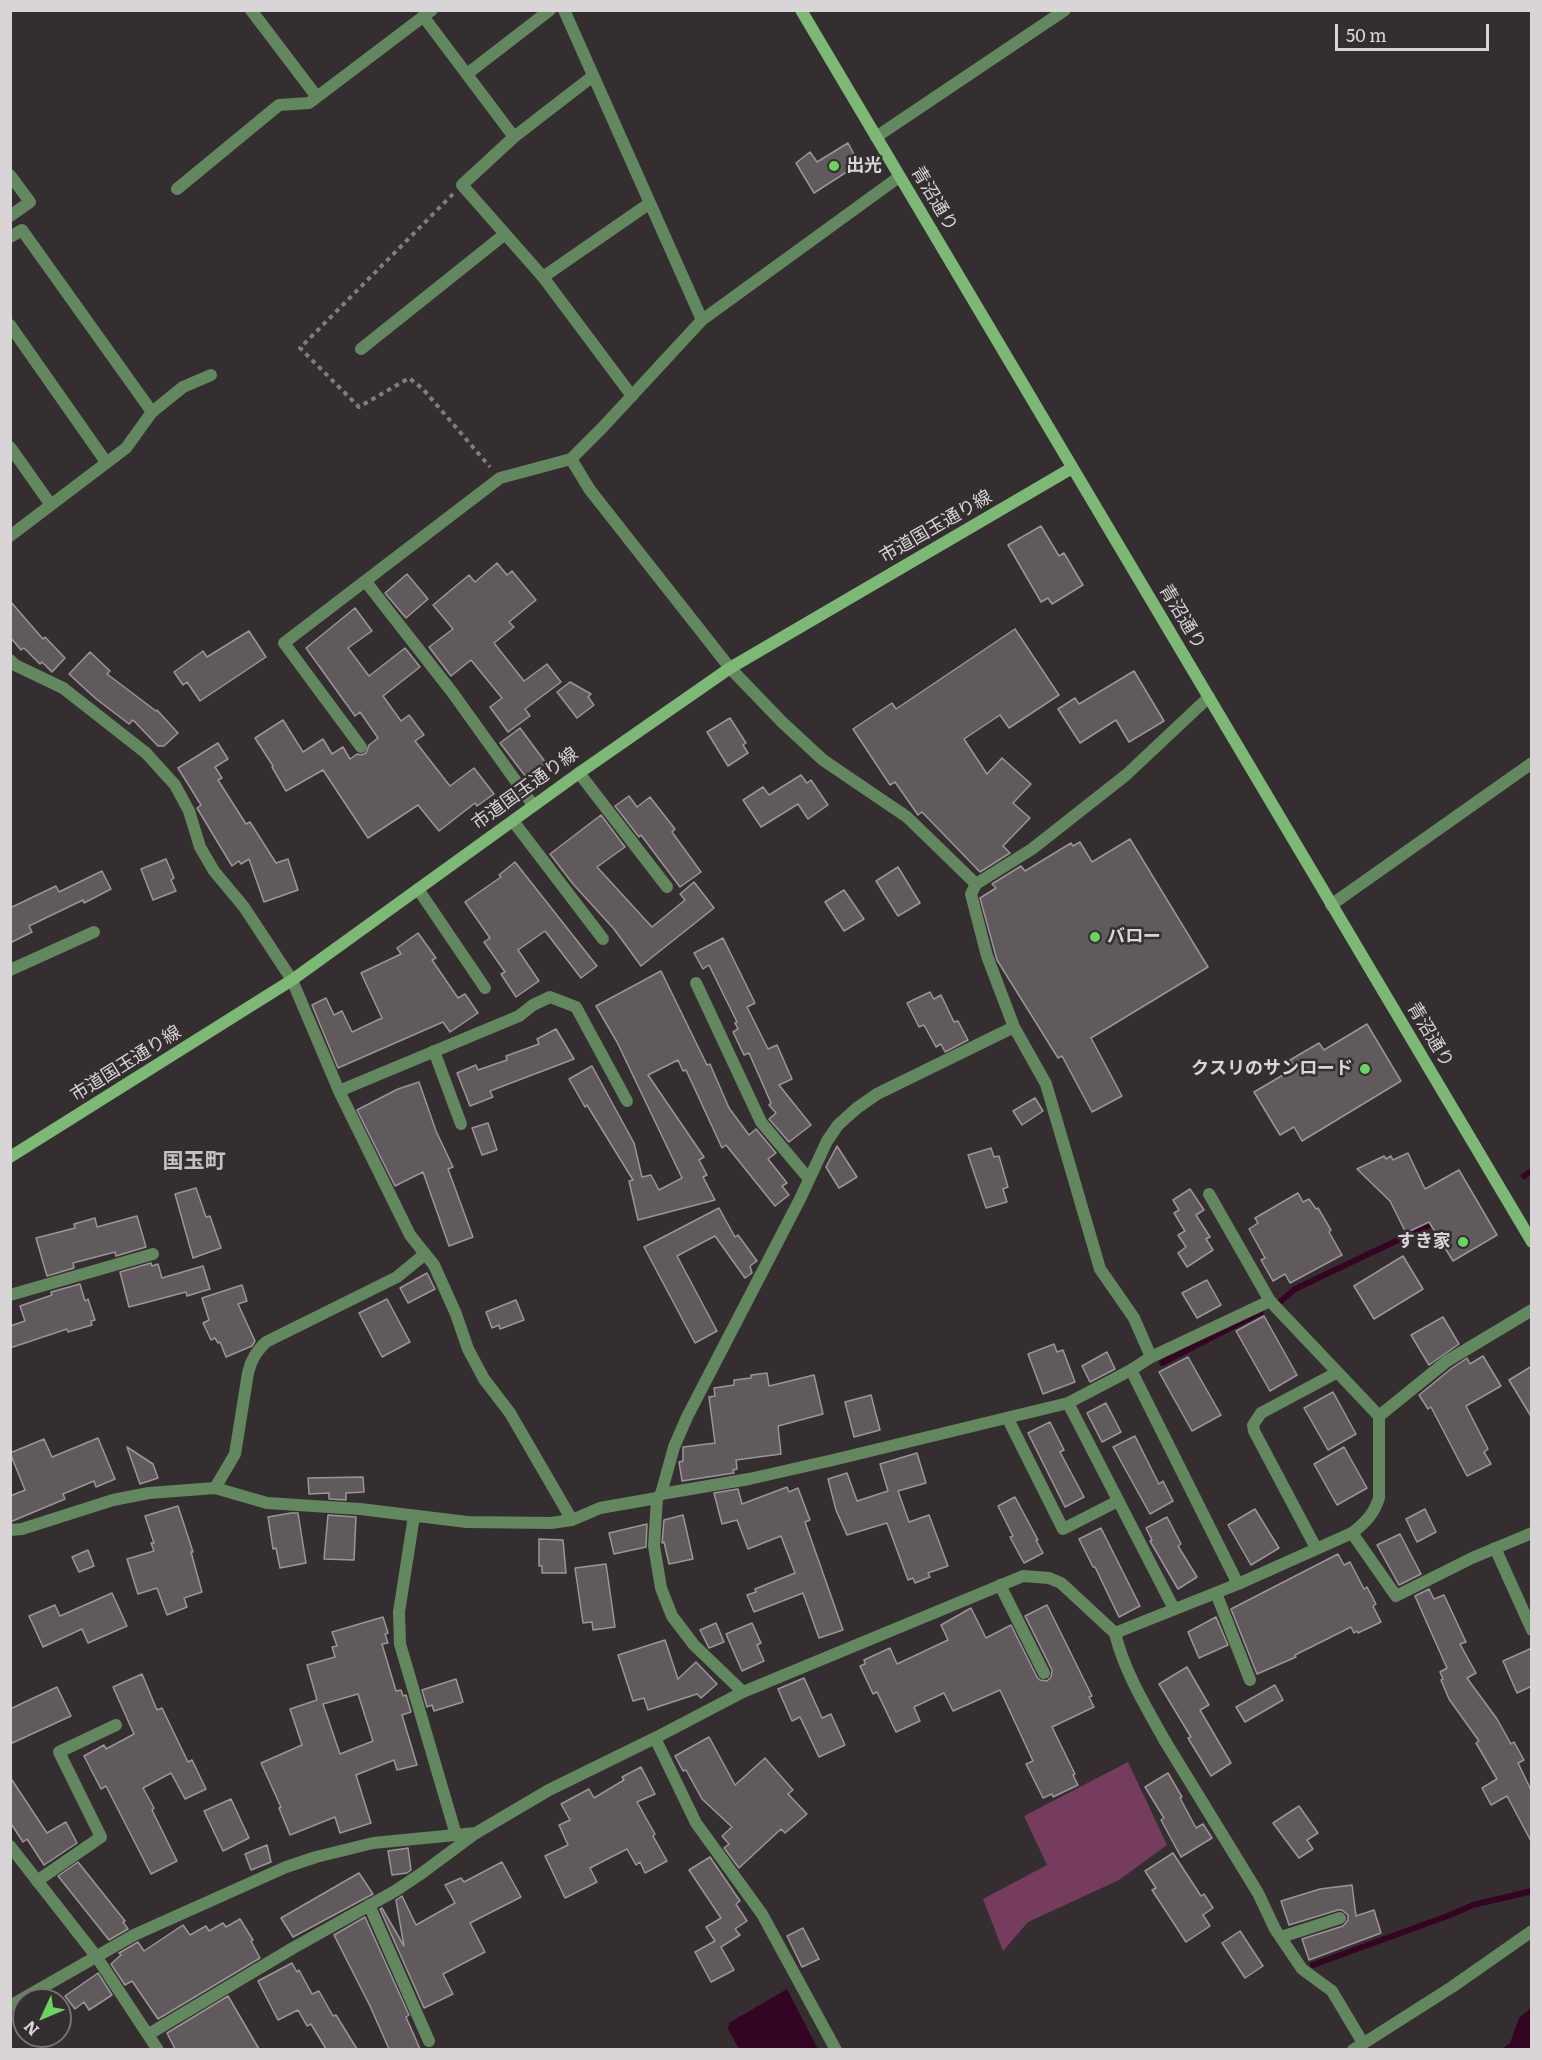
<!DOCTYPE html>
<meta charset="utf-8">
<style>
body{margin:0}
#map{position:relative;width:1542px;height:2060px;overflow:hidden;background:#342e31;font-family:Literata,serif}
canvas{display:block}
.frame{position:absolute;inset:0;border:12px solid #d9d5d7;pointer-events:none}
.north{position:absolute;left:12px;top:1988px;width:60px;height:60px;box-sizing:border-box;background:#342e31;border:2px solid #767173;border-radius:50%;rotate:226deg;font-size:16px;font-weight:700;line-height:24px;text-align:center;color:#d9d5d7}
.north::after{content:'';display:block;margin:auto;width:21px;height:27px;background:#6cd362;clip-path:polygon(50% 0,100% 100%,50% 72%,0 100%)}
.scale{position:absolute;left:1335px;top:24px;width:154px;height:27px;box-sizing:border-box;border:3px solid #d9d5d7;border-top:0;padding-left:8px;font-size:18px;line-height:21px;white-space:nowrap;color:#d9d5d7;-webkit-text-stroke:4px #342e31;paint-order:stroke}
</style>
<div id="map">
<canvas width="1542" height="2060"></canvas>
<div class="frame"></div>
<div class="north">N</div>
<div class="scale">50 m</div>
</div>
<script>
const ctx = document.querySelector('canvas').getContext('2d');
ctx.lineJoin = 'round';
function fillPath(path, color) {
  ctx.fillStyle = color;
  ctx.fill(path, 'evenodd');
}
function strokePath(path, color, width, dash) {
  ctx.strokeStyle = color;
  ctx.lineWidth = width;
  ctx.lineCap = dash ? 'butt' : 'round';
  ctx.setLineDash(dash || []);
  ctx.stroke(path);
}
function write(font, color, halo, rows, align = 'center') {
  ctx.font = font + ' Literata,"Noto Sans JP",serif';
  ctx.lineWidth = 5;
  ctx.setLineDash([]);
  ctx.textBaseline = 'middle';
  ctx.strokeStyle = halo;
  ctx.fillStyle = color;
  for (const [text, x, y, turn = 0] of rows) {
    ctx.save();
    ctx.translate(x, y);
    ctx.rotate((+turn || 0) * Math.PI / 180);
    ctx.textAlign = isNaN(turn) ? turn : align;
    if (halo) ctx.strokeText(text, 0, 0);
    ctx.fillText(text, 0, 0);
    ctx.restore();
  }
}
const green = new Path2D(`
 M1128,1762L1167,1845L1119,1880L1028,1922L1003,1951L983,1899L1047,1865L1024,1816Z`);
const water = new Path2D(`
 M787,1989L818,2049H739L728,2029L729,2023Z
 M1531,2008V2049H1502L1510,2043L1519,2018Z`);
const stream = new Path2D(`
 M1524,1176L1532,1171
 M1281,1301L1295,1289L1438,1221
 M1162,1363L1261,1312
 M1313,1965L1450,1915L1473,1905L1532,1891`);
const building = new Path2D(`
 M848,143L859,164L814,193L796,163L810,152L817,162Z
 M1041,526L1059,556L1064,553L1083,585L1052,604L1048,598L1041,602L1008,545Z
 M497,563L507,575L512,571L536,600L509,622L514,627L494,643L524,681L547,664L561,682L525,709L530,716L508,732L490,707L502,698L471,660L451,676L429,647L453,629L433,605L469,575L475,582Z
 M407,574L428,599L406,618L385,593Z
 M10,601L43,639L45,637L65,658L52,672L42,662L40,664L24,648L21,650L10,637Z
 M355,608L372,631L348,648L369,676L405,648L420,667L383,696L401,721L409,715L424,735L415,741L450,786L474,768L494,794L477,806L475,803L439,831L418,805L368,838L323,770L286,791L272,767L273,766L255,738L283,720L303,752L323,739L332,754L343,747L350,759L357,754L361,755L366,753L369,745L378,738L360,712L355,716L306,648Z
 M1015,629L1059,695L1009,728L1000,715L964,739L987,774L1002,758L1031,784L1013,803L1030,818L1003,846L1010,853L980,872L922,812L918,815L895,782L890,785L853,729L892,703L896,709Z
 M249,631L266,657L200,701L187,682L183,685L174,672L203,651L207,657Z
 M90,652L110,671L107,674L156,711L157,710L178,733L164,746H158L133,720L129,724L95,698L69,674Z
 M1134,671L1164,721L1129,742L1116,720L1080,743L1058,709L1075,698L1079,704Z
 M570,682L591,694L588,697L594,705L577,718L557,692Z
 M730,718L746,743L743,745L748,753L728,766L707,732Z
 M520,728L546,763L526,777L500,743Z
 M218,743L228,759L215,767L222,778L218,780L246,824L250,822L276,863L288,859L298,890L264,902L249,859L241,864L239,861L232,866L197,808L201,805L178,768Z
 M801,775L807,783L811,780L828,805L808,819L798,804L761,827L743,800L763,787L769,795Z
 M629,796L637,807L650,797L675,829L672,832L701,872L680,887L641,835L639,837L615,806Z
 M601,815L625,847L597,867L652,927L685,900L680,894L694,882L714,908L641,966L614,929L573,884L550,854Z
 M1130,839L1208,967L1091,1038L1122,1096L1092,1112L1062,1056L1058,1058L997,960L980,898L996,888L992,884L1021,866L1025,871L1071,843L1073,846L1080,842L1092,862Z
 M166,859L174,878L171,880L176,891L153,900L141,869Z
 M515,862L597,966L581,978L545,931L518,950L539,981L516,997L501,974L505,972L484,942L490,938L465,902L501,877L499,875Z
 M898,867L920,903L898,916L876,881Z
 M102,871L111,889L84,903L83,900L29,926L32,932L10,943V908L56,886L59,892Z
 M844,890L864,919L844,931L825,902Z
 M418,933L436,958L432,960L458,998L465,994L478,1013L450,1032L443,1022L338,1068L312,1005L326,998L334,1015L342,1011L352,1032L382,1018L361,973L401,954L397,948Z
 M723,938L755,1003L747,1007L768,1049L777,1045L792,1079L779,1085L811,1125L789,1142L769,1119L776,1113L769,1105L771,1103L749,1053L744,1055L733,1032L738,1029L735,1023L737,1022L709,965L703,969L694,953Z
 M661,971L707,1065L710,1064L729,1108L749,1135L756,1129L776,1153L768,1159L787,1183L782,1186L789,1195L775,1206L726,1145L722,1148L686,1070L683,1071L678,1060L648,1075L704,1157L699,1160L707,1175L703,1177L715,1200L638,1220L629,1181L633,1180L587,1105L585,1107L569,1079L592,1066L634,1143L642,1177L651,1175L659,1190L682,1178L617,1042L596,1006Z
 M930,992L934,999L941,995L954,1022L958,1021L968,1040L945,1052L941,1044L936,1047L924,1025L919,1027L907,1003Z
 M1367,1024L1401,1081L1302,1141L1294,1127L1280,1135L1254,1092L1295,1068L1290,1060L1319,1043L1324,1050Z
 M556,1029L574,1059L490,1091L493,1097L470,1106L457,1073L476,1065L478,1070L507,1060L506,1056L539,1044L537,1039Z
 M419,1082L436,1131L453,1167L448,1169L473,1237L449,1246L423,1172L395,1186L357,1110L398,1089Z
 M1035,1098L1043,1111L1022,1125L1013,1111Z
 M488,1123L497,1150L482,1155L472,1128Z
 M837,1146L857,1177L839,1188L826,1167Z
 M991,1148L994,1157L999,1156L1008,1187L1003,1189L1007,1202L986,1208L968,1155Z
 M1408,1153L1425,1189L1459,1170L1497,1235L1453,1261L1429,1222L1406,1233L1390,1201L1357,1169L1384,1156L1386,1159L1391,1156L1393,1160Z
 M196,1188L206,1217L210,1216L221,1248L193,1258L175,1194Z
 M1190,1189L1204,1210L1196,1215L1210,1237L1206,1239L1213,1250L1187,1267L1178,1253L1186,1247L1178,1235L1185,1231L1174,1213L1179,1210L1173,1200Z
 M1298,1193L1303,1202L1309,1199L1316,1209L1318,1208L1331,1230L1329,1232L1342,1255L1290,1283L1285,1274L1273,1281L1261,1260L1265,1258L1249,1229L1258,1223L1255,1218Z
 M719,1208L735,1237L738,1235L757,1261L750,1266L752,1273L745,1278L715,1236L677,1256L717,1331L695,1343L644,1247Z
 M137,1216L146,1247L116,1256L115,1252L73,1263L74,1268L47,1276L36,1238L75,1228L74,1224L95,1218L97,1227Z
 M1403,1256L1423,1289L1374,1319L1354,1286Z
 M151,1263L152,1266L158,1264L162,1278L203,1266L210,1289L187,1296L186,1292L129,1307L120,1272Z
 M427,1273L435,1289L408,1303L400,1288Z
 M1207,1280L1221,1305L1197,1318L1182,1293Z
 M80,1284L85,1301L88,1299L95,1320L91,1321L92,1325L68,1332L67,1329L10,1348V1326L25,1321L20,1306L52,1295L51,1292Z
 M242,1285L247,1301L238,1304L255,1341L252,1346L226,1357L220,1342L218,1343L215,1338L211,1340L203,1323L209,1320L202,1298Z
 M387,1299L410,1342L382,1357L359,1313Z
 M516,1300L524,1320L500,1329L499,1325L492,1328L486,1312Z
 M1264,1316L1297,1375L1270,1391L1236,1331Z
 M1443,1317L1459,1344L1429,1365L1411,1335Z
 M1054,1344L1057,1352L1063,1350L1075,1382L1043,1394L1028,1354Z
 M1107,1352L1115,1369L1090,1382L1082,1366Z
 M1483,1356L1501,1386L1466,1406L1488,1449L1484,1452L1491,1464L1467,1476L1431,1407L1428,1409L1419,1395L1452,1368L1467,1358L1470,1364Z
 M1188,1357L1221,1415L1192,1431L1159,1372Z
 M1532,1366V1418L1509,1380Z
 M767,1373L769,1386L814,1375L823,1414L778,1426L781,1454L736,1460L737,1469L733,1470L734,1473L682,1481L679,1462L683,1461V1447L715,1443L709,1397L715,1396L714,1388L734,1385V1380L751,1378V1375Z
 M1333,1392L1356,1434L1328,1450L1304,1408Z
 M871,1395L880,1430L854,1437L845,1402Z
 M1106,1403L1121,1432L1102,1442L1087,1413Z
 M1050,1422L1064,1450L1060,1452L1084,1497L1065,1507L1028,1433Z
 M1135,1436L1159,1484L1163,1481L1173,1501L1150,1514L1113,1447Z
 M98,1438L115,1479L96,1487L94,1481L63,1494L65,1499L10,1522V1496L25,1490L10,1453L44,1439L52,1457Z
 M127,1447L153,1464L158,1478L140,1484Z
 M1344,1447L1367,1488L1337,1505L1314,1464Z
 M917,1453L926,1483L898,1491L909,1522L929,1515L948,1566L928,1573L930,1577L915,1583L913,1578L908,1580L887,1523L847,1535L836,1510L828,1479L847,1473L857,1501L888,1491L880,1464Z
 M363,1477L364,1492L346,1493V1500L329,1499V1493L309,1494L308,1478Z
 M787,1487L789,1492L798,1488L810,1520L805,1522L843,1630L819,1638L803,1593L754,1612L747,1595L756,1592L755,1589L795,1573L781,1536L748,1549L737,1520L722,1524L714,1493L738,1489L742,1504Z
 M1015,1497L1038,1540H1036L1043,1553L1024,1563L1010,1537L1013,1536L998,1506Z
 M178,1506L193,1552H191L202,1592L184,1598L187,1607L167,1615L157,1588L138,1594L127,1559L154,1551L151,1543H154L145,1516Z
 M1255,1509L1279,1548L1251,1565L1228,1525Z
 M1425,1509L1436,1532L1417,1542L1406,1519Z
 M291,1513H298L306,1563L280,1568L276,1548L273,1549L268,1517Z
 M328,1515L356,1517L354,1560L324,1559Z
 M683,1515L693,1559L669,1564L664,1542L662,1543L664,1520Z
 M1167,1517L1181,1544L1178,1546L1197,1577L1178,1589L1150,1541L1152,1540L1146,1528Z
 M647,1524L646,1547L614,1554L609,1533Z
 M1101,1528L1140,1606L1119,1617L1095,1567H1093L1079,1539Z
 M1400,1534L1421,1574L1399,1585L1377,1545Z
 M539,1539L563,1540L566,1573H542V1566H539Z
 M88,1550L94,1566L79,1572L72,1557Z
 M1338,1554L1344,1565L1350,1562L1364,1589L1367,1587L1376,1604L1373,1606L1381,1622L1358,1633L1357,1631L1354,1633L1351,1627L1295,1655L1296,1657L1257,1674L1231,1609Z
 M606,1564L615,1627L593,1630L592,1622L583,1623L575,1568Z
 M1429,1589L1434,1599L1444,1595L1466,1642L1460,1644L1476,1673L1467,1678L1497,1719L1511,1744L1514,1742L1524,1760L1518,1763L1532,1792V1843L1507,1796L1491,1805L1482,1788L1497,1779L1476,1743L1479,1741L1449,1699L1441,1680L1443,1679L1440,1672L1447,1668L1415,1596Z
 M112,1593L127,1626L88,1643L82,1629L43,1647L29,1616L55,1605L60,1616Z
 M1047,1605L1092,1696L1089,1697L1094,1707L1052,1727L1075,1774L1073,1775L1078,1785L1053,1797L1052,1794L1043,1798L1026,1764L1033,1761L1000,1690L953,1711L944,1693L914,1707L920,1721L896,1732L877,1692L873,1694L860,1666L865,1664L864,1660L890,1648L897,1664L948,1640L941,1625L971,1608L986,1638L1011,1625L1037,1677L1040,1680L1047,1681L1051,1677L1052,1670L1025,1616Z
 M383,1617L388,1633L385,1634L388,1643L382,1644L396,1691L401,1690L403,1696L406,1695L411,1712L402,1715L417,1765L397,1770L394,1760L356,1775L371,1823L340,1833L335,1817L290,1835L279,1808L281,1807L261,1763L302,1745L290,1709L317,1700L307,1665L335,1657L332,1647L337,1646L332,1632ZM358,1694L373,1741L340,1754L323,1704Z
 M1216,1617L1228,1645L1199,1658L1188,1632Z
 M716,1623L724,1642L709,1648L700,1630Z
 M752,1623L761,1643L757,1645L764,1661L742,1671L726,1634Z
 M665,1640L678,1679L696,1662L717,1684L701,1698L697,1694L648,1710L644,1698L633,1701L618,1655Z
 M1532,1648V1686L1517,1693L1503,1661Z
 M1187,1667L1209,1705L1200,1710L1231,1763L1211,1776L1188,1738L1191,1737L1159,1684Z
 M142,1674L157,1710L162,1708L188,1762L192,1760L206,1789L185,1799L171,1773L143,1788L154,1808L152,1810L177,1861L151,1874L106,1786L101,1789L84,1756L104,1745L106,1749L134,1734L113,1687Z
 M804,1678L822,1718L831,1714L845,1745L819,1757L800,1717L792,1721L778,1689Z
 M456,1679L463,1702L434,1711L432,1705L427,1707L422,1690Z
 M1275,1685L1283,1700L1245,1722L1236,1707Z
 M57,1687L71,1716L10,1744V1709Z
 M709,1737L735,1785L765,1758L793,1790L788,1794L807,1814L785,1833L781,1829L739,1868L724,1848L729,1844L722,1836L732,1827L702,1799L686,1770L683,1771L675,1756Z
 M641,1767L655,1794L637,1802L655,1834L653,1836L667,1861L645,1873L640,1862L636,1865L627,1849L590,1868L597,1882L565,1898L545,1856L568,1845L559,1825L570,1820L561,1804L589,1789L594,1798L624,1780L622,1777Z
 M1168,1773L1182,1797L1180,1798L1196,1828L1203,1824L1212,1838L1181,1857L1161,1820L1164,1818L1145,1787Z
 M10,1777L47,1833L66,1822L77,1843L44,1865L27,1839L23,1842L10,1822Z
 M231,1799L249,1838L223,1851L204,1811Z
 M1299,1806L1318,1833L1307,1840L1313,1849L1299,1858L1273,1823Z
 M267,1845L271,1862L251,1870L245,1854Z
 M408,1848L411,1870L407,1873L392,1875L388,1851Z
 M1173,1853L1201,1896L1204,1894L1213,1908L1203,1915L1210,1926L1186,1942L1152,1890L1156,1888L1145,1871Z
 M710,1857L740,1901L736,1904L747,1921L735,1929L740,1935L721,1947L734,1970L711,1982L695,1952L715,1941L706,1927L721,1918L689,1870Z
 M78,1862L125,1921L123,1922L128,1929L109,1940L58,1876Z
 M502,1862L521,1897L470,1923L485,1952L443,1974L453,1994L424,2008L380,1909L382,1908L404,1946L396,1900L402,1896L416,1925L455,1903L445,1885L461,1878L464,1882Z
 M359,1873L373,1894L293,1937L281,1918Z
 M1352,1885L1356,1916L1374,1910L1381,1933L1309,1960L1302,1939L1343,1926L1348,1920V1915L1342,1910H1338L1289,1925L1281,1901L1320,1889Z
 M365,1917L409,2015L406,2017L420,2049H389L370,2006L334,1935Z
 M240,1919L253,1940L251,1941L260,1958L158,2019L132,1981L125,1985L111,1964L121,1955L119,1953L138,1942L144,1951L183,1925L190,1935L206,1926L209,1931L223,1923L226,1927Z
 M803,1928L819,1959L802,1967L787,1936Z
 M1240,1931L1263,1966L1245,1978L1222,1943Z
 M292,1963L297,1972L299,1970L312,1994L319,1991L333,2016L336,2015L357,2049H326L311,2024L307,2026L298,2010L278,2020L258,1981Z
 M98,1973L112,1995L89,2010L84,2002L75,2009L65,1996Z
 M228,1996L259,2049H175L167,2033Z`);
const path = new Path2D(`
 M453,194L300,348L359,407L409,378L423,389L490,467`);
const lane = new Path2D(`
 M543,277L632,396
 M571,459L590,490L730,668L782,722L823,760L907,817L976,884
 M10,660L15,665L63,688L146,753
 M215,1488L235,1454L248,1373C251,1360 256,1352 266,1342L397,1277L425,1254
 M414,1516L399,1612L400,1644L456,1835
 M10,1530L22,1529L113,1500L149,1493L215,1488L267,1503L360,1509L467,1522L551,1523L572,1520
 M1352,1533L1396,1596L1472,1558L1532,1533
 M1495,1548L1532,1630
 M1000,1585L1044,1673
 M1216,1593L1250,1680
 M1115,1633C1124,1671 1146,1707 1165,1741
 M655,1738L696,1823L762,1914L836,2050
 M37,1881L101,1837L59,1752L116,1725
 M369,1905L429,2041
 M1281,1937L1340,1918
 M149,2034L293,1948L395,1891L422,1873L476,1833`);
const street = new Path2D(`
 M251,10L317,97
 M564,10L702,320
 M423,16L514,137L462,185L543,277L650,203
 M467,74L550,10
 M514,137L593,76
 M876,137L1065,10
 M10,175L30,202L10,216
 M177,189L279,105L309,103L432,10
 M10,237L22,230L152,412
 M10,325L106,462
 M361,349L505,234
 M10,447L51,505
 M10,536L126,448L152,412L183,387L211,375
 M366,582L452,692L533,805
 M361,747L284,643L500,478L571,459L603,427L702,320L899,177
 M146,753L175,785L189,811L200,847L214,871L244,907L292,980L339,1091L410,1235L434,1265L456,1314L468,1349L484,1379L510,1413L572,1520L600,1508L657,1498
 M579,773L667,887
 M513,821L603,939
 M418,889L485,988
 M1331,905L1532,763
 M10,970L94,932
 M696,983L761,1122L809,1179
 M434,1051L461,1124
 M339,1091L519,1016L533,1005L550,997L576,1007L627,1101
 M1209,1194L1270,1301
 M10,1295L153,1254
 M1151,1357L1134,1318L1100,1269L1046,1084L1014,1027L987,956L971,894L976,884L1032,849L1126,775L1209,697
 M1131,1370L1238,1584
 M1068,1403L1174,1609
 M1008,1419L1063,1529L1118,1501
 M661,1494L749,1479L833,1460L1068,1403L1131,1370L1151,1357L1270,1301L1379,1416
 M1316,1548L1254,1431L1253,1425L1261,1413L1336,1373
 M743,1692L694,1645L672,1616L661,1588L654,1546L657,1498L661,1494L674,1447L687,1417L800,1199L827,1141L838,1125L857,1108L877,1094L1014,1027
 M1165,1741L1258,1893L1275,1929L1302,1969L1332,1991L1363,2043
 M10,1846L96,1956L158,2050
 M10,2006L134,1935L286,1867L316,1857L373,1843L476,1833L549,1790L655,1738L743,1692L1023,1576L1049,1578L1061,1583L1115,1633L1238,1584L1352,1533C1365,1523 1374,1514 1379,1498V1416L1447,1361L1532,1310
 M1353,2050L1452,1987L1532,1931`);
const secondary = new Path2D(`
 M801,10L1532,1242
 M10,1157L292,980L579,773L730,668L1072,468`);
const markers = [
 [834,166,6,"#6cd362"],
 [1095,937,6,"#6cd362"],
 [1365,1069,6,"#6cd362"],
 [1463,1242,6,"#6cd362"]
];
const poiNames = [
 ["出光",846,166],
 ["バロー",1107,937],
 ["クスリのサンロード",1353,1069,"right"],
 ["すき家",1451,1242,"right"]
];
const streetNames = [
 ["青沼通り",934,199,59],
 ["市道国玉通り線",936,527,-30],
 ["青沼通り",1182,617,59],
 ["市道国玉通り線",525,789,-36],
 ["青沼通り",1430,1035,59],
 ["市道国玉通り線",126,1064,-32]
];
const quarterNames = [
 ["国玉町",194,1162]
];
fillPath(green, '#763c5d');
fillPath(water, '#340523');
strokePath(stream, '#340523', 6);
fillPath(building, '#615a5d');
strokePath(building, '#9c9598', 1.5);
strokePath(path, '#817c7f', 4, [4.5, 4.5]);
strokePath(lane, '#63875e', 12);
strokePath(street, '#63875e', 12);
strokePath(secondary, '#7db877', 12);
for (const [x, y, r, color] of markers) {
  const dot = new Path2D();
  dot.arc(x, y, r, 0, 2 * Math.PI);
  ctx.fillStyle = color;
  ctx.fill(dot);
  strokePath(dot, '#342e31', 2);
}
write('bold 18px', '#d9d5d7', '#342e31', poiNames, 'left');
write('18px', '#d9d5d7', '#342e31', streetNames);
write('bold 21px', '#c7c0c3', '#342e31', quarterNames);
</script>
